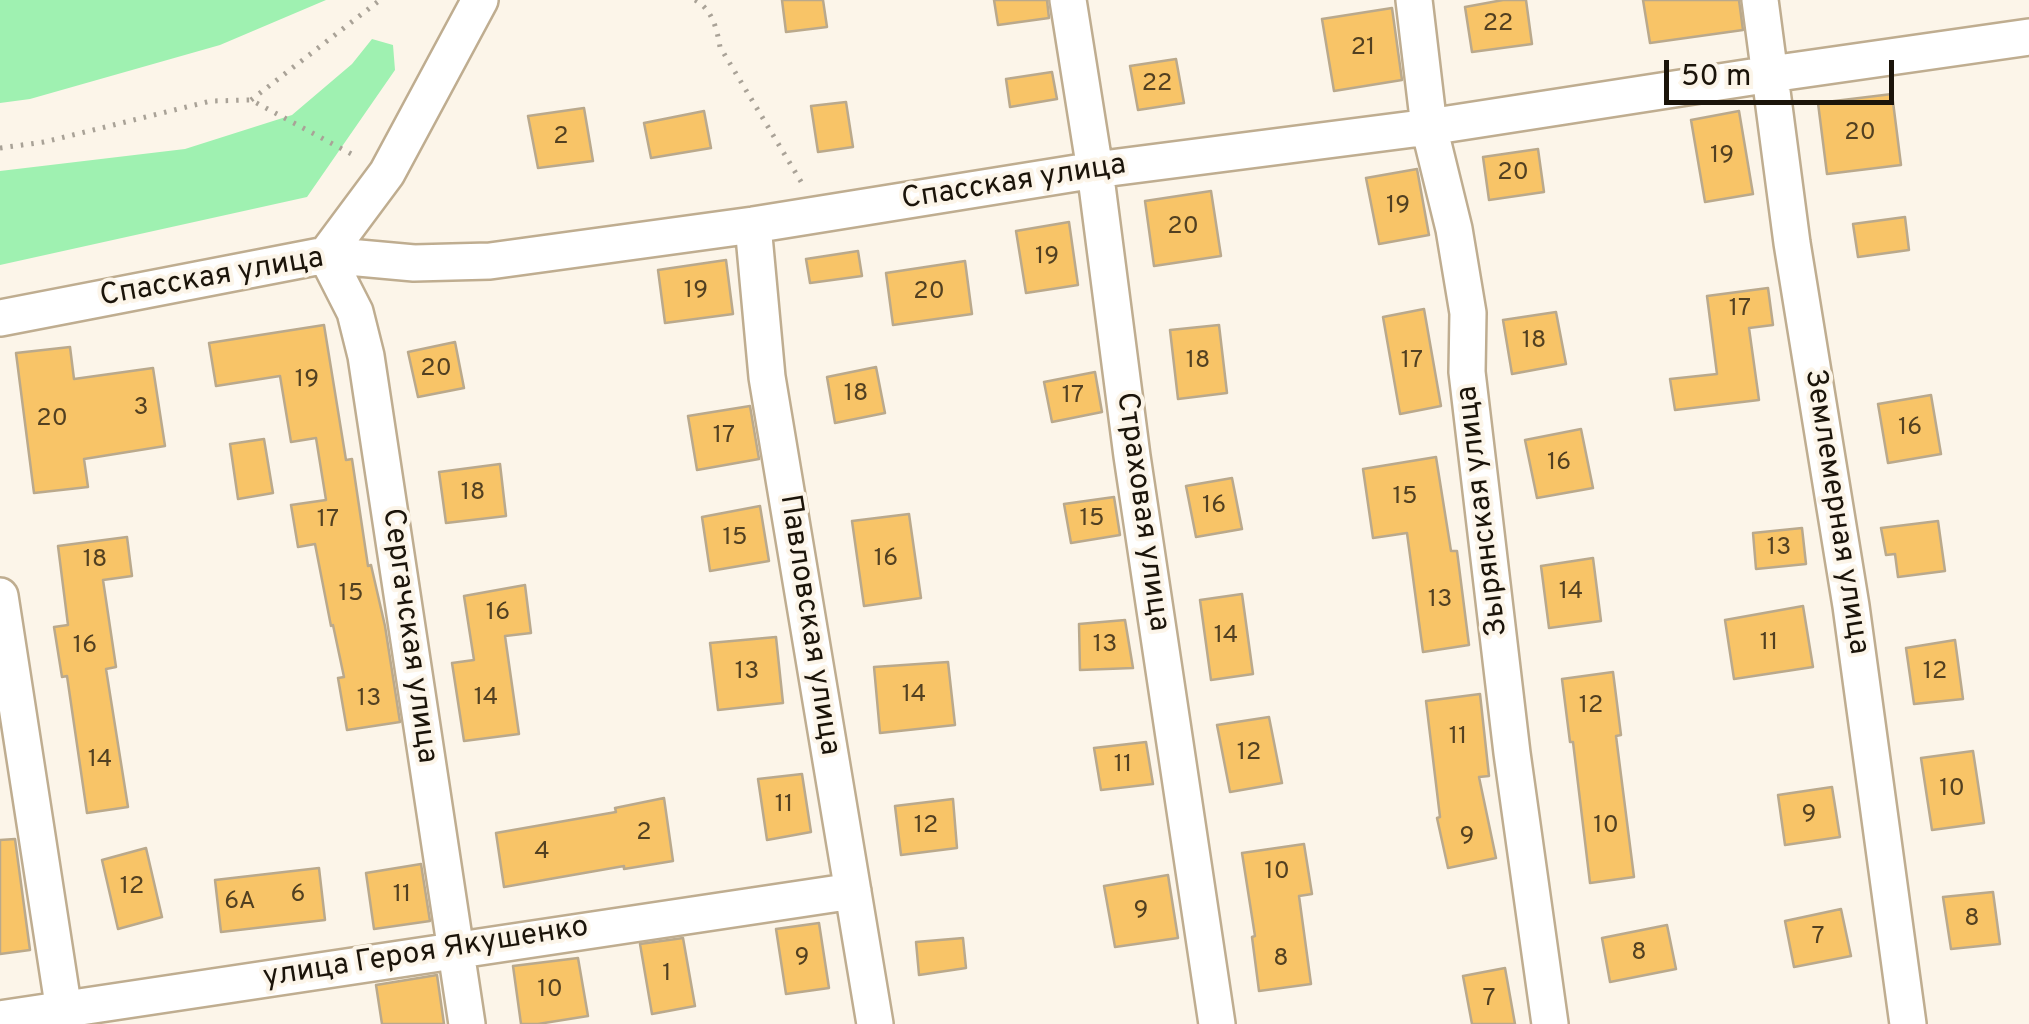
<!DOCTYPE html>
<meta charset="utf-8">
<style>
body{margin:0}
#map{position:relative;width:2029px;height:1024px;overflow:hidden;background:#fcf5e9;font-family:Overpass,sans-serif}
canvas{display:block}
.scale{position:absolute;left:1664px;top:60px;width:230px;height:45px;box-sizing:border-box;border:5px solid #1b140a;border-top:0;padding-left:12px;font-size:30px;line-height:35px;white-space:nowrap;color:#1b140a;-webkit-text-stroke:8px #fcf5e9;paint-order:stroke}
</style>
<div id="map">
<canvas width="2029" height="1024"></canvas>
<div class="scale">50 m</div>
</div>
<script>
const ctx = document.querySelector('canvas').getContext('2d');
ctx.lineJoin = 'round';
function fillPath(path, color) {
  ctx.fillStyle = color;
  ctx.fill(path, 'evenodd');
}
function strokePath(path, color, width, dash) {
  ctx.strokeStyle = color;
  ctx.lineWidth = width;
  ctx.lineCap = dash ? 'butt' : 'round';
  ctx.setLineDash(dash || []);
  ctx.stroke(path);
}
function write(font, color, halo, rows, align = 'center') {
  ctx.font = font + ' Overpass,sans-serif';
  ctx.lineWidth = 8;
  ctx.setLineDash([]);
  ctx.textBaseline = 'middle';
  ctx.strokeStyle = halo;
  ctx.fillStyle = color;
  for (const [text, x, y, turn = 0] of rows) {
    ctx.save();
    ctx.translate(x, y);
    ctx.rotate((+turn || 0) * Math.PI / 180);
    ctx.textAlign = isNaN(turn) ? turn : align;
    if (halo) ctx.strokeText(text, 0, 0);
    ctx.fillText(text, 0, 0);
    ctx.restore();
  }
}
const green = new Path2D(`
 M0,0H326L220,45L30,99L0,103Z
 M372,39L393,45L395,70L307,197L0,265V171L185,149L292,115L352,64Z`);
const building = new Path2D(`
 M782,0H823L827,27L786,32Z
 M994,0H1047L1049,18L998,25Z
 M1503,0H1526L1532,44L1472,52L1465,7Z
 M1643,0H1739L1743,30L1650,43Z
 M1392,8L1402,80L1334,91L1322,19Z
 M1176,59L1184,103L1138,110L1130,66Z
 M1052,72L1057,99L1010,107L1006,79Z
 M1892,94L1901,165L1827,174L1818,103Z
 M846,102L853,147L818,152L811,106Z
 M584,108L593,161L538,168L528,116Z
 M704,111L711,148L651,158L644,123Z
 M1739,111L1753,194L1705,202L1691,120Z
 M1538,149L1544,192L1489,200L1483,157Z
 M1417,169L1429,235L1379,244L1366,178Z
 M1211,191L1221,256L1154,266L1145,201Z
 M1905,217L1909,250L1858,257L1853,224Z
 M1069,222L1078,285L1026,293L1016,231Z
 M858,251L862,276L810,283L806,259Z
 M726,260L733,314L665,323L658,270Z
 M965,261L972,314L893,325L886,273Z
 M1768,288L1773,325L1749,328L1759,400L1675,410L1670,379L1717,374L1707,296Z
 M1424,309L1441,406L1400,414L1383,317Z
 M1556,312L1566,364L1512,374L1503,320Z
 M324,325L346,460L352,459L368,566L371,565L385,626L400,722L347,730L338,678L344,677L333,625L331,626L315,544L298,547L291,505L326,500L316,438L291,442L280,376L216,386L209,343Z
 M1219,325L1227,393L1178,399L1170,330Z
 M455,342L464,388L418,397L408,352Z
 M70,347L74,379L153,368L165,446L84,459L88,487L34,493L16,353Z
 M876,367L885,413L835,423L827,377Z
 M1095,372L1102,412L1052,422L1044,382Z
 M1931,395L1941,454L1888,463L1878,404Z
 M750,406L759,459L697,470L688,416Z
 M1581,429L1593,488L1537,498L1525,440Z
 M264,439L273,493L238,499L230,444Z
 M1436,457L1451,551H1457L1469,645L1423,652L1407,533L1373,538L1363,469Z
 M500,464L506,516L446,523L439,472Z
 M1232,478L1242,529L1196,537L1186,486Z
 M1114,497L1120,535L1071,543L1064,504Z
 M760,506L769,561L710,571L702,517Z
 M909,514L921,598L864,606L852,521Z
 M1938,521L1945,571L1898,577L1895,554L1886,555L1881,528Z
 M1802,528L1806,564L1756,569L1753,533Z
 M127,537L132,576L103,580L116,667L106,669L128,807L87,813L67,676L62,677L54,627L68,625L58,546Z
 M1593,558L1601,621L1549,628L1541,566Z
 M525,585L531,633L505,636L519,734L464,741L452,663L474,660L464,596Z
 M1242,594L1253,674L1211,680L1200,600Z
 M1803,606L1813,667L1734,679L1725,620Z
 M1125,620L1133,668L1080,670L1079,624Z
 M776,637L783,703L718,710L710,643Z
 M1955,640L1963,699L1914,704L1906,648Z
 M948,662L955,725L880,733L874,667Z
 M1613,672L1621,735L1616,736L1634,877L1590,883L1573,742H1570L1562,679Z
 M1480,694L1489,776L1479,777L1496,858L1448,868L1437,818L1440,817L1426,701Z
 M1269,717L1282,783L1230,792L1217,725Z
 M1146,742L1153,784L1101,790L1094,748Z
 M1973,751L1984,823L1932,830L1921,758Z
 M802,774L811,832L767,840L758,779Z
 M1832,787L1840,837L1785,845L1778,795Z
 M664,798L673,861L624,869V866L504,887L496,833L616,812L615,808Z
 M953,799L957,848L901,855L895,806Z
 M15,839L30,950L0,954V840Z
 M1304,844L1312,894L1299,896L1311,984L1259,991L1252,937L1255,936L1242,853Z
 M146,848L162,917L118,929L102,860Z
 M421,864L430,921L374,929L366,873Z
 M319,868L325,920L221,932L215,880Z
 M1168,875L1178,938L1115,947L1104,886Z
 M1993,892L2000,944L1951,949L1943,897Z
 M1841,909L1851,956L1794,967L1785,921Z
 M819,923L829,988L786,994L776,929Z
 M1667,925L1676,969L1610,982L1602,938Z
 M683,938L695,1006L652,1014L640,944Z
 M963,938L966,968L919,975L916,942Z
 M578,958L588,1016L538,1024H521L513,966Z
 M1505,968L1515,1024H1472L1463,976Z
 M437,975L444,1024H382L376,985Z`);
const path = new Path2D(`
 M695,0C712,9 717,29 720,47L803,185
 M251,100L380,0
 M0,148L44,142L211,101L251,100L357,157`);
const minor = new Path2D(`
 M1068,0L1095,170L1132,456L1217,1024
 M1414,0L1429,127L1454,229L1468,313L1467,372L1512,753L1550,1024
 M1760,0L1792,243L1851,606L1908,1024
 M753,225L767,377L875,1024
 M326,255L355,312L366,356L467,1024
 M326,255L387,173L480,0
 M0,318L326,255L414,263L490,261L753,225L1095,170L1429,127L1771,74L2029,37
 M0,596L66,1024
 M0,1019L853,891`);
const numberNames = [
 ["22",1498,25],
 ["21",1363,49],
 ["22",1157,85],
 ["20",1860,134],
 ["2",561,138],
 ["19",1722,157],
 ["20",1513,174],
 ["19",1398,207],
 ["20",1183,228],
 ["19",1047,258],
 ["19",696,292],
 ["20",929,293],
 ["17",1740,310],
 ["18",1534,342],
 ["18",1198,362],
 ["17",1412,362],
 ["20",436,370],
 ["19",307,381],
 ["18",856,395],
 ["17",1073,397],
 ["3",141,409],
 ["20",52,420],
 ["16",1910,429],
 ["17",724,437],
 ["16",1559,464],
 ["18",473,494],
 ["15",1405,498],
 ["16",1214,507],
 ["15",1092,520],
 ["17",328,521],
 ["15",735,539],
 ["13",1779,549],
 ["16",886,560],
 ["18",95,561],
 ["14",1571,593],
 ["15",351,595],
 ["13",1440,601],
 ["16",498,614],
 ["14",1226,637],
 ["11",1769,644],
 ["13",1105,646],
 ["16",85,647],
 ["13",747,673],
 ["12",1935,673],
 ["14",914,696],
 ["14",486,699],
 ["13",369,700],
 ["12",1591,707],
 ["11",1458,738],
 ["12",1249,754],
 ["14",100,761],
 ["11",1123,766],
 ["10",1952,790],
 ["11",784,806],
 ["9",1809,816],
 ["12",926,827],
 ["10",1606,827],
 ["2",644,834],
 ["9",1467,838],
 ["4",542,853],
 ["10",1277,873],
 ["12",132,888],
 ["6",298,896],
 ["11",402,896],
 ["6А",240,903],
 ["9",1141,912],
 ["8",1972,920],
 ["7",1818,938],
 ["8",1639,954],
 ["9",802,959],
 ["8",1281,960],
 ["1",667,975],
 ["10",550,991],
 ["7",1489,1000]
];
const streetNames = [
 ["Спасская улица",1014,184,-9],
 ["Спасская улица",212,279,-10],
 ["Зырянская улица",1484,511,-97],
 ["Страховая улица",1141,512,82],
 ["Землемерная улица",1835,512,81],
 ["Павловская улица",808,625,81],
 ["Сергачская улица",408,636,82],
 ["улица Героя Якушенко",426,954,-9]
];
fillPath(green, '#9ff1b1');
fillPath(building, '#f8c467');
strokePath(building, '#baa98c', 2.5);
strokePath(minor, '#bfad90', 40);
strokePath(path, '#a9a297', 5, [2.5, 8]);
strokePath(minor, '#fff', 35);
write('25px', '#524021', null, numberNames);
write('30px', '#1b140a', '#fcf5e9', streetNames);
</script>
